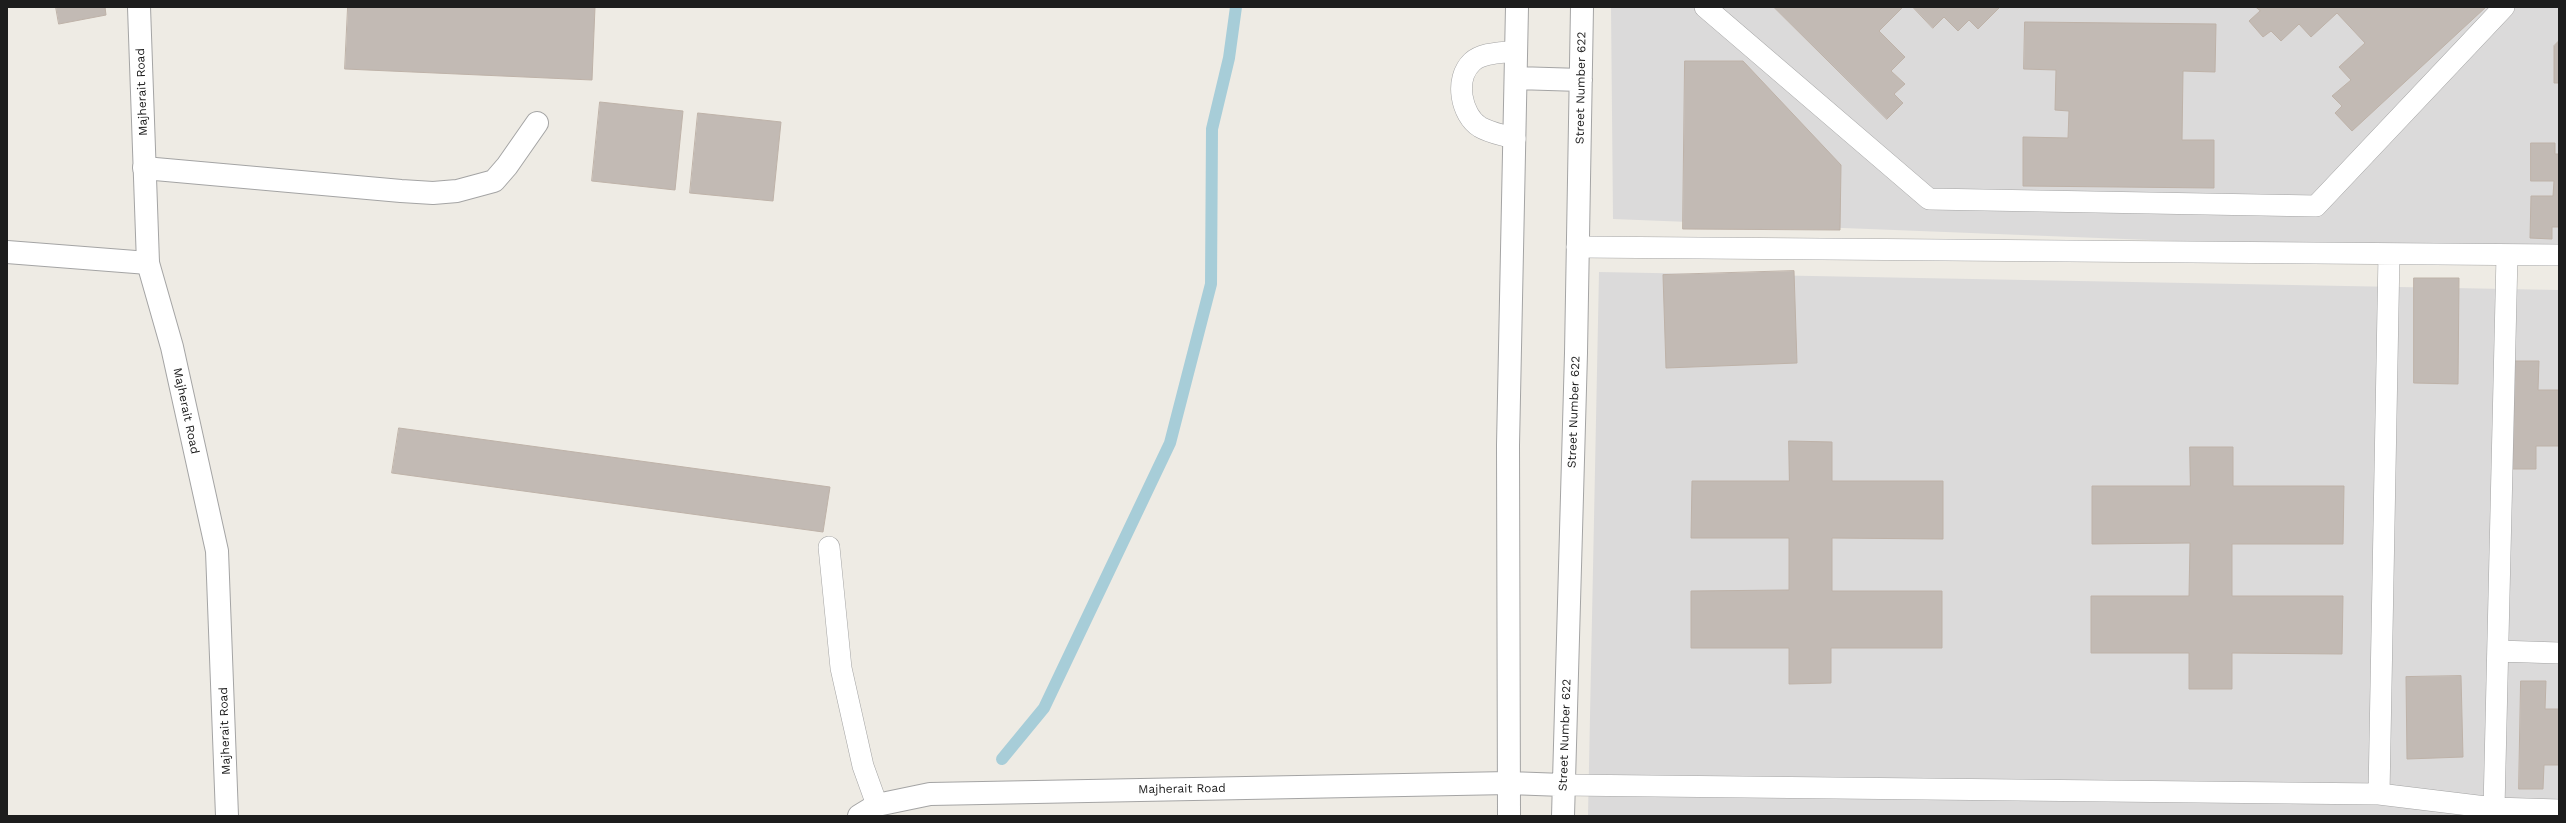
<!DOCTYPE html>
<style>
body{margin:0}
#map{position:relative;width:2566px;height:823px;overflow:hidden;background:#eeebe4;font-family:"Work Sans",sans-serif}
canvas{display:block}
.frame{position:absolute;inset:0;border:8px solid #1d1d1d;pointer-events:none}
</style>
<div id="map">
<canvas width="2566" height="823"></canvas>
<div class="frame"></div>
</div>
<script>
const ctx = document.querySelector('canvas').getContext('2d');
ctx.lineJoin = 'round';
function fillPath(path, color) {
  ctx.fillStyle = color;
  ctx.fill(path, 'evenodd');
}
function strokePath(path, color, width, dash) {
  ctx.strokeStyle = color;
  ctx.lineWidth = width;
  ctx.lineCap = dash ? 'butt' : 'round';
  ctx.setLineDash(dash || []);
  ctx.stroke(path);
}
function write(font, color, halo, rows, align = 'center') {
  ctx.font = font + ' "Work Sans",sans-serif';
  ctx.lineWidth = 3.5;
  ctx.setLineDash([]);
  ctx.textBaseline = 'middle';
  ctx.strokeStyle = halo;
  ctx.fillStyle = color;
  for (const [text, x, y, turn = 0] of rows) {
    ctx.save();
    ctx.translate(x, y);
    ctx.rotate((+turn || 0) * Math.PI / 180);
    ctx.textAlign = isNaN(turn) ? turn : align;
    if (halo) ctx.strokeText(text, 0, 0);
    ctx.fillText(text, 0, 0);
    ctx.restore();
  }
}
const residential = new Path2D(`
 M1611,7H2559V256L1613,219Z
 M1599,272L2559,290V816H1572L1588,815Z`);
const stream = new Path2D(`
 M1002,759L1044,708L1170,443L1211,284L1212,129L1229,58L1236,7`);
const building = new Path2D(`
 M56,7H105L106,15L59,24Z
 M348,7H595L592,80L345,69Z
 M1774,7H1903L1879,31L1905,57L1891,71L1905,84L1894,94L1903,103L1887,119Z
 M1913,7H2000L1978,29L1969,20L1958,31L1944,17L1933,28Z
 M2256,7H2486L2352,131L2335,113L2342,106L2332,96L2351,80L2339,67L2365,43L2337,13L2311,37L2299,24L2281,41L2271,31L2263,37L2249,21L2260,11Z
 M2025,22L2216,24L2215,72L2183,71L2182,140H2214V188L2023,186V137L2068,138L2069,111L2055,110L2056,70L2024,69Z
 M2559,41V83H2554V46Z
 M1685,61H1743L1841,165L1840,230L1683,229Z
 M600,102L683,111L675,190L592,181Z
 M698,113L781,122L773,201L690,193Z
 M2531,143H2555V154H2559V227H2552V239L2530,238L2531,196H2553L2554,181H2531Z
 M1794,271L1797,363L1666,368L1663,275Z
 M2414,278H2459L2458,384L2414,383Z
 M2513,361H2539L2538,390H2559V446H2536V469H2512Z
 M399,428L830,487L823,532L392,473Z
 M1789,441L1832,442V481H1943V539L1832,538V591H1942V648H1831V683L1789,684V648H1691V591L1789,590V538H1691L1692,481H1789Z
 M2190,447H2233V486H2344L2343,544H2232V596H2343L2342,654L2232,653V689H2189V653H2091V596H2189L2190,543L2092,544V486H2190Z
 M2461,676L2463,757L2407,759L2406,677Z
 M2521,681H2546L2545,709H2559V765H2544L2543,789H2519Z`);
const service = new Path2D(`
 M1705,7L1929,199L2316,206L2504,7
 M1515,139C1504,135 1490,133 1480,127C1461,115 1454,79 1472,62C1483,52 1503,53 1516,51
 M1577,247L2559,255
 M829,547L841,668L863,766L877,805
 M2498,651L2559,653
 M1563,785L2379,794L2494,808L2559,810
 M2379,794L2389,254
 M2494,808L2507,255`);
const minor = new Path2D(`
 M144,168L401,191L433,193L457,191L494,181L507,166L537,123
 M7,252L148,263`);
const tertiary = new Path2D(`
 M139,7L148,263L172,347L217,551L227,816
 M1516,78L1581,80
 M859,816L877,805L930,794L1509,783L1563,785
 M1509,816L1508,445L1517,7
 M1563,816L1576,353L1582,7`);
const streetNames = [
 ["Street Number 622",1581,88,-89],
 ["Majherait Road",142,92,-92],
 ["Majherait Road",186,411,78],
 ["Street Number 622",1574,412,-88],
 ["Majherait Road",225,731,-92],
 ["Street Number 622",1565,735,-88],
 ["Majherait Road",1182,789,-1]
];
fillPath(residential, '#dbdada');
strokePath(stream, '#a7cdd8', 12);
fillPath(building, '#c2bab4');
strokePath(building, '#beb2a8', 1);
strokePath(service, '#a4a4a4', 22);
strokePath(minor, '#a4a4a4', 24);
strokePath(tertiary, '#a4a4a4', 24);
strokePath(service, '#fff', 21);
strokePath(minor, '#fff', 22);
strokePath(tertiary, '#fff', 22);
write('12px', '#1d1d1d', '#fff', streetNames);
</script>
